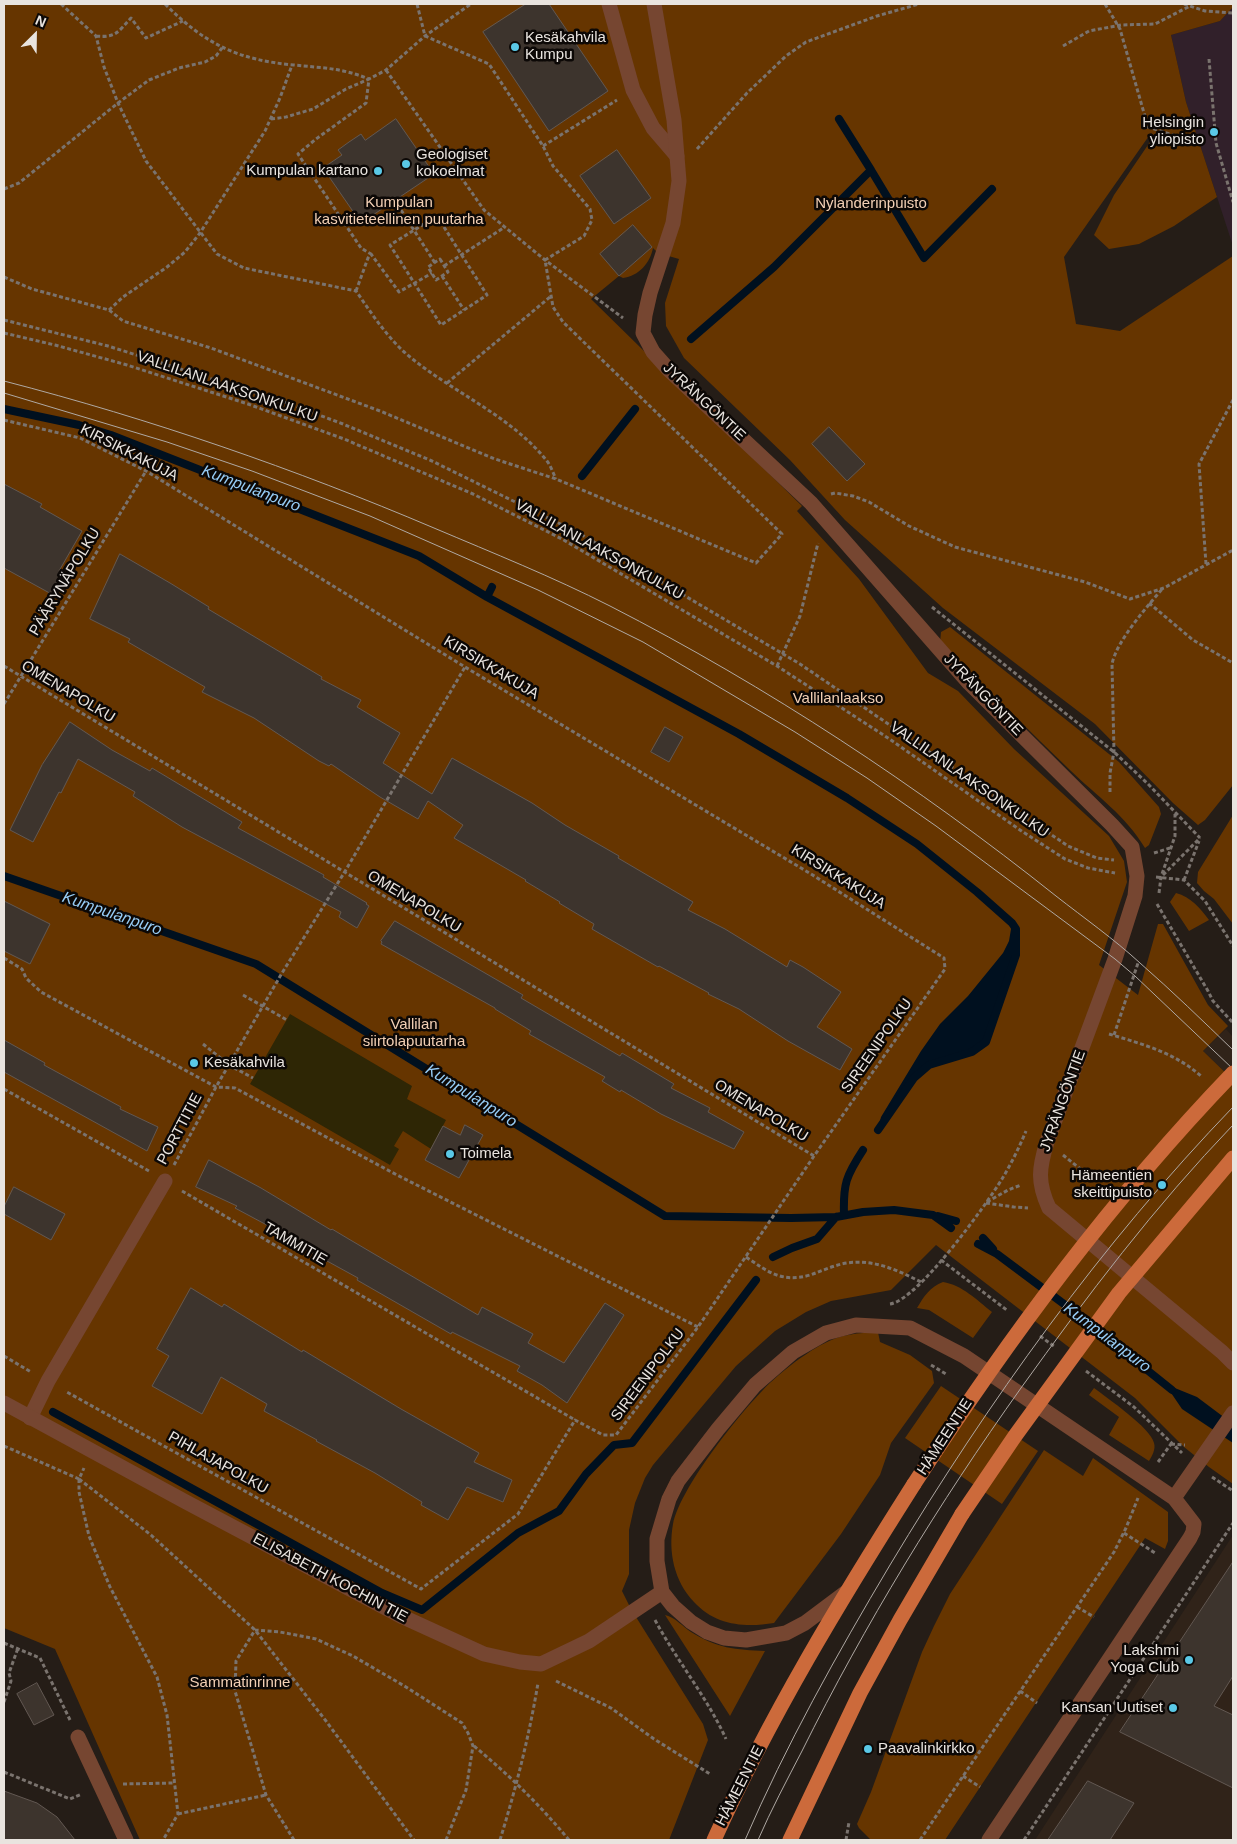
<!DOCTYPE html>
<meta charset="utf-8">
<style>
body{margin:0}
#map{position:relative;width:1237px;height:1844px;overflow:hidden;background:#251d17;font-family:Arial,sans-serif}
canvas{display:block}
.frame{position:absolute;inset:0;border:5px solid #e9e4df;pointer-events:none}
.north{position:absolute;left:10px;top:10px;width:50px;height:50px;-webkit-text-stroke:4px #0c0806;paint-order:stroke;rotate:23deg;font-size:14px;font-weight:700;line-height:20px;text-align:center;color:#e9e4df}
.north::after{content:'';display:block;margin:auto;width:18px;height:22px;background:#e9e4df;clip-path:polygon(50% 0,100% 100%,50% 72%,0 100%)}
</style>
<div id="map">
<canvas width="1237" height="1844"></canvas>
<div class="frame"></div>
<div class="north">N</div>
</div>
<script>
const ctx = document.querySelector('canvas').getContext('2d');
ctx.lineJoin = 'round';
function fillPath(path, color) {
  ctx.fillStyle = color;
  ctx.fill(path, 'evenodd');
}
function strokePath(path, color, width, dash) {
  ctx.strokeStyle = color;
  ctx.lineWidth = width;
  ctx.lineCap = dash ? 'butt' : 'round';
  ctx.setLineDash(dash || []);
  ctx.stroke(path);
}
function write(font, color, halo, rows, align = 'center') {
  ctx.font = font + ' Arial,sans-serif';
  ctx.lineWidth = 5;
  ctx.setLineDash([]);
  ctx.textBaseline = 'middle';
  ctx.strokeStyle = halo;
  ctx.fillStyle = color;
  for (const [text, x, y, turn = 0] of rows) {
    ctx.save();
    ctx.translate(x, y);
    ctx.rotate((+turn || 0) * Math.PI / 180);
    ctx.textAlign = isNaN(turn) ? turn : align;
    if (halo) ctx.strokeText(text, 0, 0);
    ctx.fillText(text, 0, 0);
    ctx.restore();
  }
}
const built = new Path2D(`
 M1226,1029L1233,1037V1080L1203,1051Z
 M1233,1535V1840H1035Z`);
const education = new Path2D(`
 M1233,7V246L1186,102L1171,35L1220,21Z`);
const green = new Path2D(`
 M4,4H1233V7L1220,21L1171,35L1186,102L1217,197L1174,226L1139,244L1109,249L1094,235L1114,195L1154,136L1151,133L1064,257L1076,324L1120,331L1233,256V785L1205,820L1198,825L1173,803L1095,724L943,608L845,520L790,460L684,358L666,326L665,303L679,259L658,253L653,248C650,263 639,276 623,278L619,276L591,299L802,506L797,511L859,579L928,673L958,691L1014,749L1109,836L1124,861L1127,882L1099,965L1138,995L1158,924H1163L1208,1005L1228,1026L1203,1051L1233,1080V1484L1209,1467L1184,1447L1135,1398L936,1245L891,1290L831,1301L806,1312L775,1331L736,1366L653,1465L645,1478L635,1503L629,1530V1574L622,1591L631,1609L703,1724L708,1740L669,1840H140L55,1649L4,1628Z
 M950,627L1119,762L1159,807L1161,814L1149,845L1145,848C1125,815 1098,797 1071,771C1027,729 984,685 940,643L941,632Z
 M1233,815V924L1214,899L1204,891L1197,883L1198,872Z
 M1176,893C1191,897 1200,908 1209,920L1189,931L1170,902Z
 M943,1282C962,1285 977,1300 992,1312L973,1338L929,1310L917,1308C924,1296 930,1287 943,1282Z
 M878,1332L880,1342L910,1355L932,1371L934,1383L891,1443L880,1475L841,1534L774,1623C744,1628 715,1625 694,1602C674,1581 668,1552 673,1524C681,1487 736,1418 763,1390C777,1375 805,1353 823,1344C841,1334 858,1333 878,1332Z
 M941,1386L1038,1451L1002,1504L905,1438Z
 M1094,1388C1107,1398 1151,1428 1154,1443C1156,1449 1152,1456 1149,1461L1109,1435L1119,1417L1089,1395Z
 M1044,1450L1083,1476L1093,1458L1168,1512V1541L1165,1549L1145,1538L945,1840H871L859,1828L857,1824L871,1792L922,1652L934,1626L950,1594Z
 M665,1615C676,1618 682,1626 691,1632C716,1648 736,1650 765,1651L730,1716Z`);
const sand = new Path2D(`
 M290,1014L412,1086L407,1099L446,1120L431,1149L403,1131L394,1146L399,1149L390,1165L250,1084Z`);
const water = new Path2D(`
 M1012,923L1016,929V955L986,1042L972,1052L929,1065L914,1078L878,1130L881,1117L921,1051L940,1024L968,996L1003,953L1009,941Z
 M1165,1384L1197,1397L1233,1424V1443L1182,1409Z`);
const stream = new Path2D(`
 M839,119L871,170
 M691,339L774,267L871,170L924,258L992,189
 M4,409L79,425L111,435L419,556L487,597L739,734L847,798L917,844L977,892L1012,923L1016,929V955L986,1042L972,1052L929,1065L914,1078L878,1130
 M582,476L635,409
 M487,597L492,587
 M4,876L256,964L665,1216L791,1218L836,1217L863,1212L894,1210L933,1215L951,1228
 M844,1215C843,1184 846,1176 863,1150
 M938,1216L956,1221
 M983,1238L993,1249
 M978,1244L997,1254L1076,1313L1172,1390
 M773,1257L792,1248L817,1239L836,1217
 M53,1412L382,1593L422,1610L518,1533L559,1511L586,1474L614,1445L632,1443L756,1280`);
const building = new Path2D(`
 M526,4H549L608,91L549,131L483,32Z
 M396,119L434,174L361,223L323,168L342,155L338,150L349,142L361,134L365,140Z
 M617,150L651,198L614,224L580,176Z
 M633,225L652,247L619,276L600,254Z
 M829,427L865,464L847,481L812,444Z
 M4,484L42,504L40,507L82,531L59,571L68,576L55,596L4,568Z
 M120,554L170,583L209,607L208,609L322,677L321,679L361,700L357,707L400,733L383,763L432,794L452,758L532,803L565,825L619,856L618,858L693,902L688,910L725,929L787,967L790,960L803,967L841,992L817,1027L852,1049L840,1070L788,1041L739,1009L708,994L709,993L659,966L658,967L592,929L594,924L559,903L560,902L525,881L526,880L454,838L463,825L428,801L418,819L380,797L331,764L329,766L319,761L254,718L202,692L205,687L128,642L130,639L90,619Z
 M70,722L112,750L150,771L152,768L242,822L238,828L324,875L323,877L367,903L366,904L369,906L357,928L339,917L341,912L182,827L133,796L135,792L78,759L61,793L59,792L33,842L10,830L42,765Z
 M665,727L683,737L669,762L651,752Z
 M4,901L50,924L30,964L4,951Z
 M395,921L523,995L521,998L620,1056L622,1053L674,1084L671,1088L710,1108L708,1112L744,1132L734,1149L661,1114L621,1090L620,1092L602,1081L605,1077L529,1034L531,1031L495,1009V1008L381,944L382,942L381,941Z
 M4,1040L45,1063L44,1065L121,1107L120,1109L158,1127L147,1151L4,1072Z
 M465,1125L483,1135L459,1178L425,1160L443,1126L460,1135Z
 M209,1160L261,1188L331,1230L332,1229L347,1238L478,1315L482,1307L533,1334L528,1343L564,1363L605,1303L624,1315L567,1403L542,1385L517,1371L520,1366L452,1332L451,1334L357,1280L358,1278L276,1233L278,1231L235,1208L237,1206L196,1187Z
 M14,1187L65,1214L51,1240L4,1214V1207Z
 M191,1288L222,1307L224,1304L302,1352L303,1350L401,1409L479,1453L474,1462L512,1480L503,1502L467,1487L448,1520L421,1505L422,1502L375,1473L316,1441L317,1440L264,1411L267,1404L221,1377L202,1414L152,1386L169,1356L157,1349Z
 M1233,1562V1676L1214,1706L1233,1715V1788L1120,1732Z
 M37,1683L54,1715L34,1725L17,1694Z
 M1088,1781L1134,1803L1110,1840H1048Z
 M4,1791L37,1803L57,1817L75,1840H4Z`);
const path = new Path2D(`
 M61,4L96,36L104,67L118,103L146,161L217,254L244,268L356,291C372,314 388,339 410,357C454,393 511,416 547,461C551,466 553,473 556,479
 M165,4C205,44 238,60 294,65C323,68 342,68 369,79L386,70L425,36L471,4
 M1105,4L1120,29L1148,127L1173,135
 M1184,4L1205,11L1233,13
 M96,36C116,38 118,32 131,18L146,38L183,21
 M1063,46L1089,31L1121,25L1155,24L1190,6
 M1209,59L1216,143L1233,202
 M386,70L484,210L545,260L623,318
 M271,119L286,117L313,109L346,89L369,79L366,103L316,139L298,154L361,248L371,254
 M543,146L617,100
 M697,149L747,93L786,56L806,42L877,16L919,4
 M4,189L19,183L118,103L149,80L179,68L205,62L216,56L222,48
 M401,210L435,263
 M437,216L487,295L441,325L390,245Z
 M440,259L448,272L436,280L428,267Z
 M444,266L505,227
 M442,276L464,310
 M4,277L32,289L109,310L123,321L211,348L380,411L495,459L556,479L756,563L782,534L563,322L553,307L545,260L584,236L592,220L590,209L553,166L543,146L489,64L425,36L417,4
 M356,291L368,258L371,254L399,292L432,273
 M109,310L123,297L167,267L185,252L200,233L265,131L280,98L292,65
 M4,320L108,346L287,403L343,424L432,461L503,496L577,532L800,664L1068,846L1097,858L1114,860
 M4,333L55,345L127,365L248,404L344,439L473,494L562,539L777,666L888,738L1023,832L1065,859L1088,868L1115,873
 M447,383L550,297
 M4,420L80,438L146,471L465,667L811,874L944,958L945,969L814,1156L698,1327L616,1435H603L575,1420L518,1514L421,1589L65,1391
 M831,494L835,493L853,496L869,502L909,526L955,547L1085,582L1130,599L1164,588L1233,550
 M1206,564L1199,464L1233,400
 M1149,603L1193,640L1233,663
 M932,607L1114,752L1148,784L1200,838
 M4,666L814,1156
 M777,666L800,616L818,543
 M4,704L146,471
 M1110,792V773L1114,752L1112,664C1117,640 1147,607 1163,588
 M1154,853L1170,848
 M1163,875L1200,838
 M1156,877L1184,880L1205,901L1233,946
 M1184,880L1199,841
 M1159,893L1161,877L1175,836V814
 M1157,904L1208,991L1213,1001L1233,1023
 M4,958L22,969L26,978L41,992L216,1087L235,1088L397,1175L698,1327
 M243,995L287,1020
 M1109,1034C1142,1044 1176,1053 1202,1077
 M1114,1035L1138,963
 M203,1044L229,1065L253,1078
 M4,1089L149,1171
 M1063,1155L1094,1180
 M174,1165L216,1087L282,973L344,873L465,667
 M182,1191L575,1420
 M987,1202L1008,1190L1021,1185
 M986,1203L1014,1207L1028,1208
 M746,1257C768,1272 782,1283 810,1275C822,1271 834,1265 847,1263C874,1259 897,1270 921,1282
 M941,1260L1008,1311
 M890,1304C918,1300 986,1205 1002,1179C1011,1164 1019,1148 1026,1131
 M1040,1336L1055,1347
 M4,1356L31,1372
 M931,1365L946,1374
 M1086,1371L1134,1407L1182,1453
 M1171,1444L1185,1445
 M4,1446L79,1479L84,1468
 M1158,1462L1171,1444
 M1212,1477L1233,1491
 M79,1479L151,1535L255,1630L326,1721L414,1840
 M79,1479V1492L89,1536L110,1587L157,1677L167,1715L178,1814L163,1840
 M1124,1533L1155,1553
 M1077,1607L1094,1617
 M655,1620C677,1661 707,1697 726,1739
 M4,1643L40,1658L70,1720
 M556,1681L611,1708L654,1739L710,1774
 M1020,1691L1037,1703
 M4,1702L11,1681L9,1673L18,1648
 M474,1746C509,1775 540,1805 569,1840
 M4,1772L70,1799L82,1794
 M963,1776L980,1787
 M123,1784L174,1783
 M178,1814L266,1795
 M294,1840L266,1795L235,1691L236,1661L255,1630L280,1632L316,1639L353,1656L406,1687L462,1723L468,1733L473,1746L466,1790L446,1840
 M500,1840C516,1788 529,1737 538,1683
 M846,1840L849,1822
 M920,1840L1114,1552L1126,1528L1138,1498
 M1024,1840L1233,1523`);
const service = new Path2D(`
 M609,4L633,90L653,128L677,156
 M30,1418L48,1381L165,1181
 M78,1737L126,1840`);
const minor = new Path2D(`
 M654,4L674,120L679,181L673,223L650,293L645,315L643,333L653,352L669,370L811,503L969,683L1112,825L1132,847L1137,876L1135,896L1115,959L1047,1142C1039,1168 1037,1182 1049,1208L1222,1352L1233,1363
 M4,1403L186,1502L403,1617L484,1654L520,1662L541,1664L589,1641L662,1592
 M1174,1498L1233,1413
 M845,1593L805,1623L786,1633L746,1640L724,1638L707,1632L691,1622L673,1606L662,1592L657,1561V1539L669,1499L678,1481L718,1429L755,1385L793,1352L826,1333L856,1325L910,1328L964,1356L1174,1498L1194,1524L1193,1532L1190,1538L989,1840`);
const primary = new Path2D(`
 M714,1840C770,1716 841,1599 914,1484
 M790,1840L860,1693L900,1620L962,1514`);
const tram = new Path2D(`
 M4,381C151,419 295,469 434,528C493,553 553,577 610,606C768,687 918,786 1056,896C1084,918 1114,939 1140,963C1172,991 1203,1021 1233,1050
 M4,393L167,442L252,471L370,516L538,590L643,642L795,732L867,778L936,826L1115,959L1135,976L1233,1069
 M745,1840C786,1745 837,1654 890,1565C988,1402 1101,1244 1233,1107
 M758,1840C771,1810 787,1780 802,1751C865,1624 939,1503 1021,1388C1087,1296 1155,1206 1233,1125`);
const primaryBridge = new Path2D(`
 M914,1484C1010,1336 1111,1200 1233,1073
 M962,1514L1015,1436L1119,1293L1233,1158`);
const markers = [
 [515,47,5,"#5ac8e6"],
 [1214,132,5,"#5ac8e6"],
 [406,164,5,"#5ac8e6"],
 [378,171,5,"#5ac8e6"],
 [194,1063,5,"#5ac8e6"],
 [450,1154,5,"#5ac8e6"],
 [1162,1185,5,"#5ac8e6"],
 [1189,1660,5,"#5ac8e6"],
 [1173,1708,5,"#5ac8e6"],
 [868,1749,5,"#5ac8e6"]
];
const poiNames = [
 ["Kesäkahvila",525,38],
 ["Kumpu",525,55],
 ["Helsingin",1204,123,"right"],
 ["yliopisto",1204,140,"right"],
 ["Geologiset",416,155],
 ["kokoelmat",416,172],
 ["Kumpulan kartano",368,171,"right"],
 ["Kesäkahvila",204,1063],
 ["Toimela",460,1154],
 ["Hämeentien",1152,1176,"right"],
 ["skeittipuisto",1152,1193,"right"],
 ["Lakshmi",1179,1651,"right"],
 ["Yoga Club",1179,1668,"right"],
 ["Kansan Uutiset",1163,1708,"right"],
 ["Paavalinkirkko",878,1749]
];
const parkNames = [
 ["Kumpulan",399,203],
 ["kasvitieteellinen puutarha",399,220],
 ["Nylanderinpuisto",871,204],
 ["Vallilanlaakso",838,699],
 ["Vallilan",414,1025],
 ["siirtolapuutarha",414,1042],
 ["Sammatinrinne",240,1683]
];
const streetNames = [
 ["VALLILANLAAKSONKULKU",227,387,19],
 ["JYRÄNGÖNTIE",704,402,43],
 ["KIRSIKKAKUJA",129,453,27],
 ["VALLILANLAAKSONKULKU",599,550,29],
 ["PÄÄRYNÄPOLKU",65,582,-59],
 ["KIRSIKKAKUJA",491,668,31],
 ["OMENAPOLKU",68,692,31],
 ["JYRÄNGÖNTIE",983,695,46],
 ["VALLILANLAAKSONKULKU",969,780,35],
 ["KIRSIKKAKUJA",838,877,32],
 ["OMENAPOLKU",414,902,31],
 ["SIREENIPOLKU",877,1046,-55],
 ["JYRÄNGÖNTIE",1063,1101,-70],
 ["OMENAPOLKU",761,1111,31],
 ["PORTTITIE",180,1129,-62],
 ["TAMMITIE",295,1244,30],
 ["SIREENIPOLKU",648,1375,-53],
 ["HÄMEENTIE",945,1437,-57],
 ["PIHLAJAPOLKU",218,1463,29],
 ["ELISABETH KOCHIN TIE",330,1578,28],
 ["HÄMEENTIE",740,1786,-63]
];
const waterNames = [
 ["Kumpulanpuro",251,489,21],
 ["Kumpulanpuro",112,914,19],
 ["Kumpulanpuro",471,1096,32],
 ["Kumpulanpuro",1107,1338,37]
];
fillPath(built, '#302319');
fillPath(education, '#31202a');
fillPath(green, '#663500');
fillPath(sand, '#2e2605');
fillPath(water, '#00101f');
strokePath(stream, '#00101f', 8);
fillPath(building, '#3d342d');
strokePath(building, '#625852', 1);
strokePath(path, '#7a736e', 3, [4, 2.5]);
strokePath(service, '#764631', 15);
strokePath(minor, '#764631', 15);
strokePath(primary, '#cc6a3b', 15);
strokePath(tram, '#afa9a4', 1);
strokePath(primaryBridge, '#cc6a3b', 15);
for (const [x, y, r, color] of markers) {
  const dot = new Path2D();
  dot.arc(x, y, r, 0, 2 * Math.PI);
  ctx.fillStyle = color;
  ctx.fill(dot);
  strokePath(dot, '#0c0806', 2);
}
write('15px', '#e9e4df', '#0c0806', poiNames, 'left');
write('15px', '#f3d0b5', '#0c0806', parkNames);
write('15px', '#e9e4df', '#0c0806', streetNames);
write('italic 16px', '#97ccf5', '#0c0806', waterNames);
</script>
